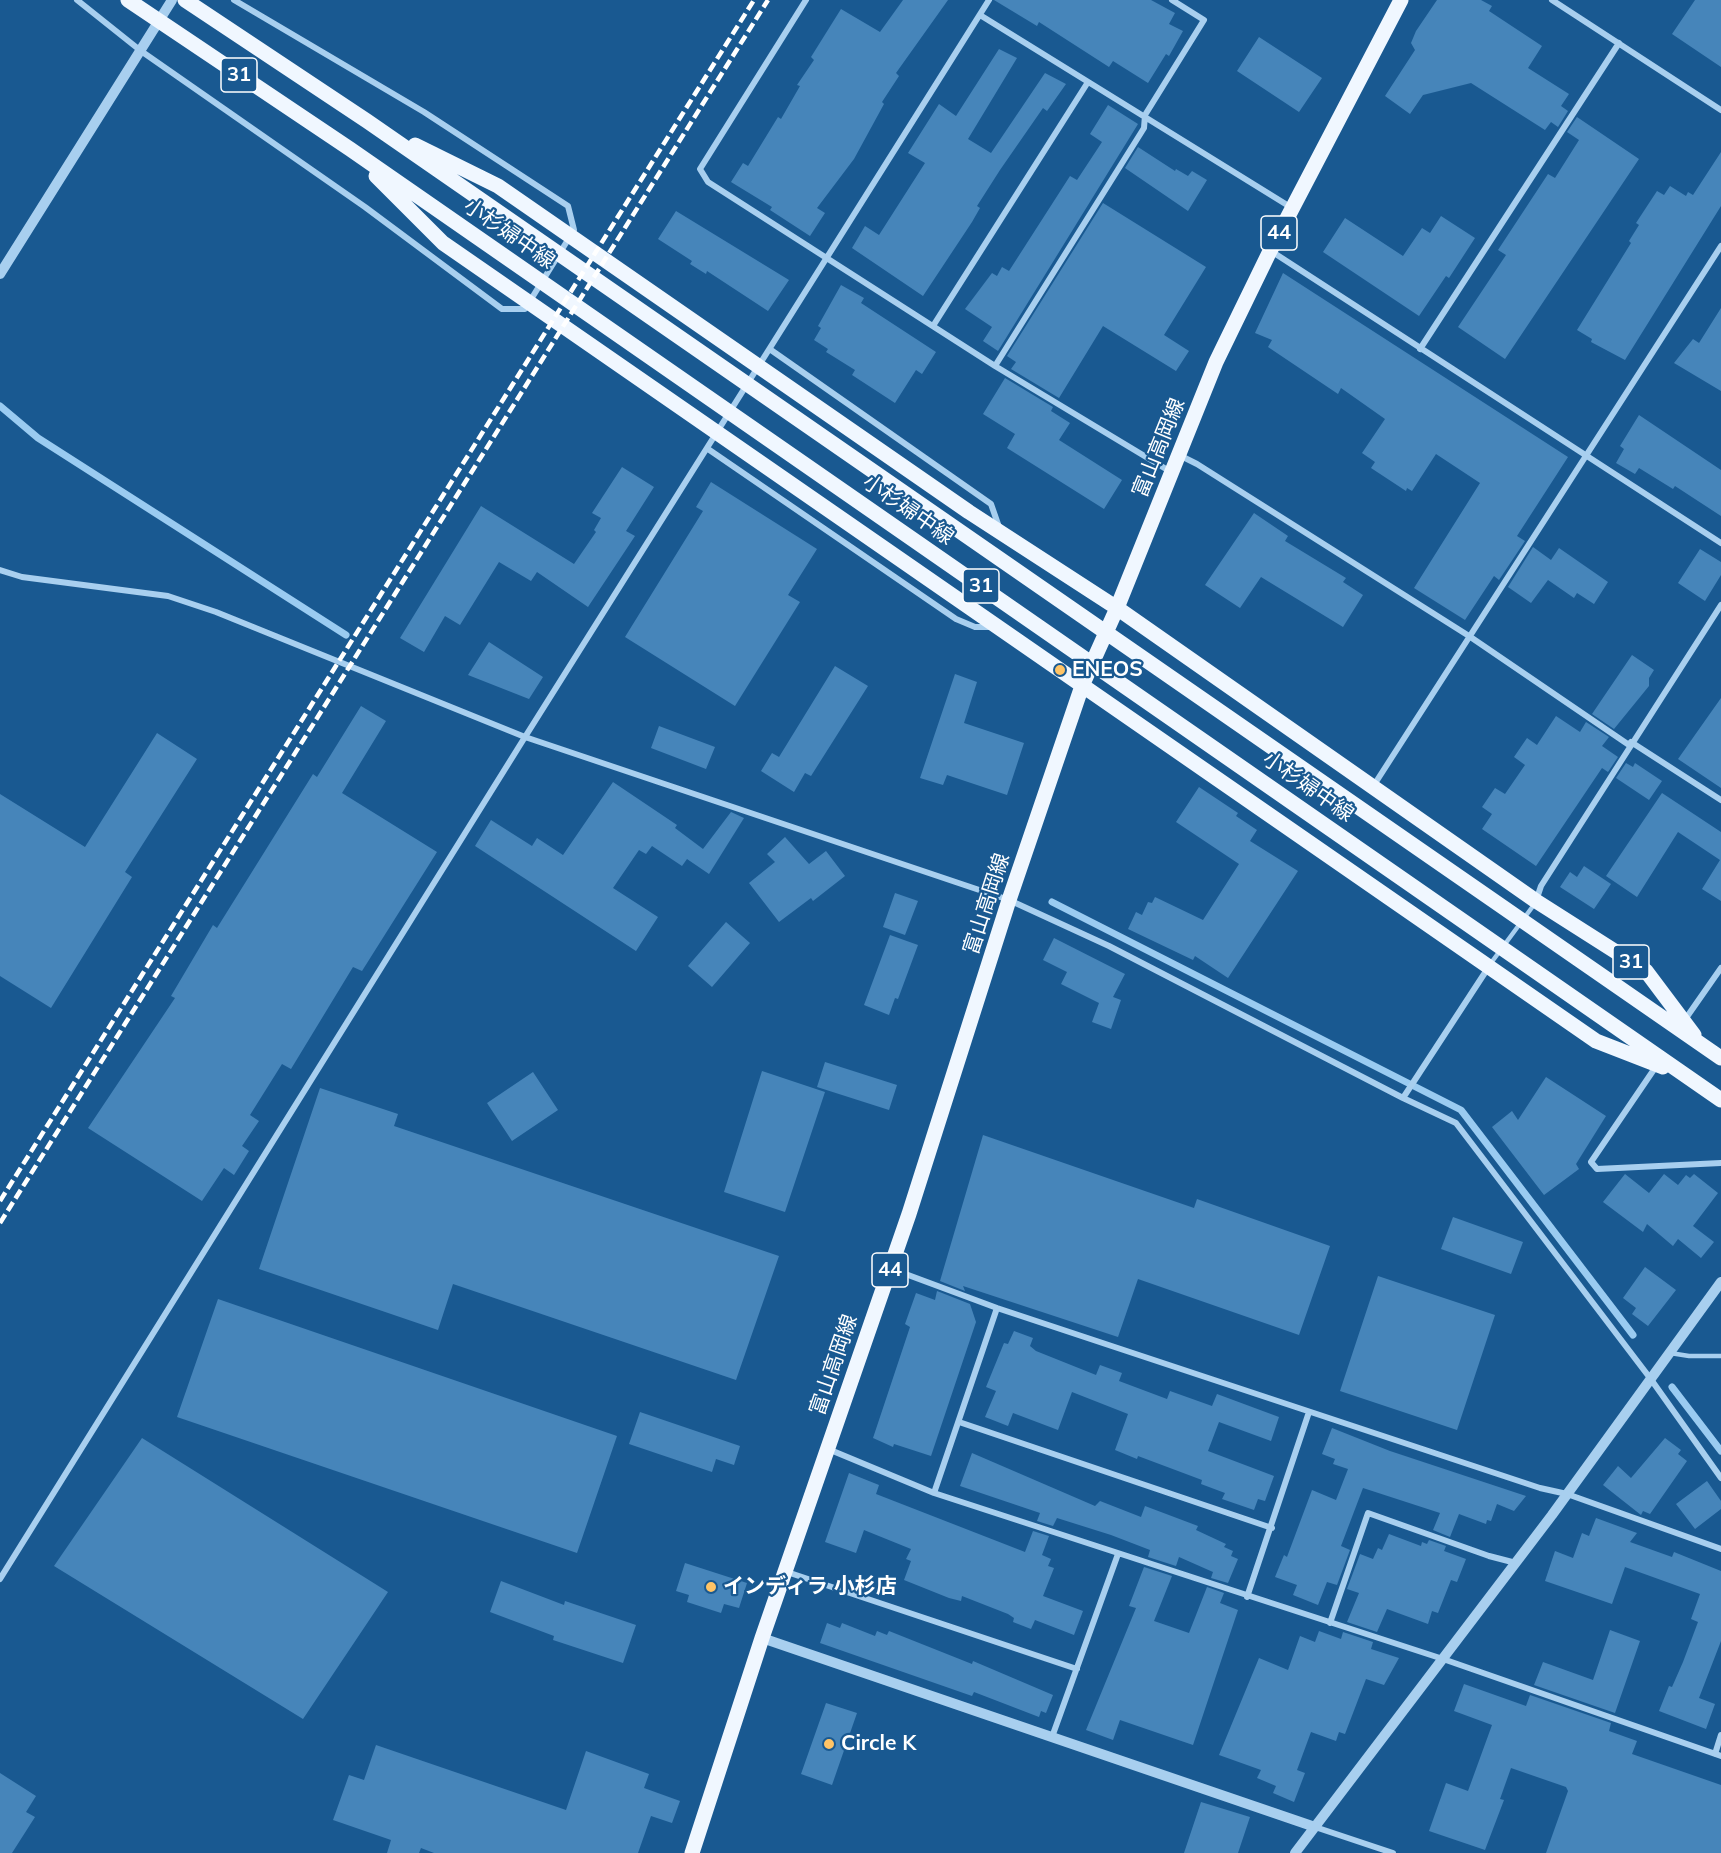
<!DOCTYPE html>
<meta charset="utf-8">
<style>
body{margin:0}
canvas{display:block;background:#195991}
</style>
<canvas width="1721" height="1853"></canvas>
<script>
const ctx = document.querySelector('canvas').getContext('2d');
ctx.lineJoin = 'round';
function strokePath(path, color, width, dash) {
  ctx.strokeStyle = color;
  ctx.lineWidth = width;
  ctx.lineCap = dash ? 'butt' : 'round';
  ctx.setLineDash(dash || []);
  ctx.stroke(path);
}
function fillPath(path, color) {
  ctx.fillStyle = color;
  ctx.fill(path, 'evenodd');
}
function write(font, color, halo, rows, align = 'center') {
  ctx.font = font + ' Mulish,"Noto Sans JP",sans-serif';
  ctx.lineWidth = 4.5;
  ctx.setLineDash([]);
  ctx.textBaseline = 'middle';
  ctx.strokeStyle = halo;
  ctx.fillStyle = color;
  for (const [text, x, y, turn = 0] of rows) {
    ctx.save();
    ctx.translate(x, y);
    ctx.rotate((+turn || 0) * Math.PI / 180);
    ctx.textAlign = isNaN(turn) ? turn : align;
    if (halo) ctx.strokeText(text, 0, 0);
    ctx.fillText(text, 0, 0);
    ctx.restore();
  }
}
const stream = new Path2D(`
 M0,406L38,438L346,635
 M1052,902L1461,1110L1633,1335
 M1672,1387L1721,1451`);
const building = new Path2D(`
 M903,0H948L896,73L899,76L882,102L884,104L854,159L817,208L825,213L810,236L770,210L772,207L731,182L743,163L748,166L778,117L781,119L800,86L797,85L814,60L811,57L841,9L880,32Z
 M994,0H1151L1175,13L1169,24L1183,31L1169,56L1166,54L1148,83L1113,61L1109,67L1039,22L1037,26Z
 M1437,0H1481L1492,6L1489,11L1542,46L1528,68L1569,94L1561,106L1568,111L1558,127L1551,122L1545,130L1471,83L1423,95L1410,114L1385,96L1415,50L1411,43L1416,31Z
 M1695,0H1721V67L1672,34Z
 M1259,37L1322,78L1299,112L1237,71Z
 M999,49L1017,58L968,139L991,153L1045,73L1066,84L1047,111L1043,108L1000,170L977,206L980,208L972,222L923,296L852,248L865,226L879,235L925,163L908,153L939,104L956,116Z
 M1108,105L1138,124L998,351L983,341L992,327L965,309L992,273L997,276L1002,267L1009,271L1070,176L1077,180L1102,142L1090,134Z
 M1577,117L1639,159L1505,359L1458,327L1506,255L1498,250L1548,174L1555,178L1579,140L1567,132Z
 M1138,147L1175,171L1176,169L1188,176L1192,171L1207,180L1188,211L1125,168Z
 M1721,152V206L1625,360L1591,342L1592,339L1577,330L1631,243L1629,241L1639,225L1636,223L1657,191L1664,195L1670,186L1686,196L1688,192L1693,195Z
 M1103,203L1206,267L1164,335L1189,351L1176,371L1103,326L1059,398L1011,369L1016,362L1007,356Z
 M676,211L789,280L768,311L707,271L706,274L690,264L692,261L658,239Z
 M1441,216L1475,238L1449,278L1446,276L1419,316L1323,252L1345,218L1403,256L1422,228L1430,233Z
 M1283,273L1568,457L1517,536L1525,541L1499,580L1494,576L1465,620L1414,588L1480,483L1436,454L1412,491L1407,488L1406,491L1371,468L1375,462L1362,453L1385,419L1341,388L1338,394L1268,347L1272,340L1255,333Z
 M841,285L864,298L861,303L936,352L922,374L916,370L895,403L852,375L855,370L826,352L828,349L814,340L821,328L818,326Z
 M1721,308V391L1674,363L1693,339L1699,343Z
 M1005,378L1053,407L1051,411L1070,423L1059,440L1122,480L1104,509L1007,448L1015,434L983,414Z
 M1639,415L1721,470V516L1675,486L1673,489L1639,468L1635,474L1616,463L1624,449L1620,446Z
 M622,467L654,487L626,531L635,536L588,607L537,572L531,581L499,562L460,625L445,616L424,652L400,638L481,506L574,564L596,532L594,530L601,518L592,513Z
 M711,482L817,549L788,595L800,602L735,706L625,637L703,511L696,507Z
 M1254,513L1288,536L1285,541L1346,578L1343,582L1363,595L1343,627L1261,577L1240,608L1205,585Z
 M1533,547L1551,560L1559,548L1608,582L1594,604L1577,593L1574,598L1548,580L1531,603L1508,587Z
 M1700,549L1721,562V575L1705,601L1678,583Z
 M489,642L543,677L529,699L468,675Z
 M1632,655L1654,670L1649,678V686L1614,729L1592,714Z
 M835,666L868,686L811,776L805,773L794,792L761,771L772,753L779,757Z
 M955,674L977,682L964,723L1024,743L1007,795L947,775L943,785L920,778Z
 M1721,698V788L1678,759Z
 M361,706L386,721L342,793L437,852L362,971L353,967L291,1069L282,1064L250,1115L259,1121L242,1146L249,1151L234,1175L224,1168L202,1201L88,1128L175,998L171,996L213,925L217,928L313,774L317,777Z
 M1556,716L1580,732L1586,722L1609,737L1602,746L1618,757L1608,772L1602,768L1536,866L1482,829L1492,814L1482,807L1495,788L1505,794L1525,765L1514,757L1527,738L1537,745Z
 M659,726L715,747L706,769L651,748Z
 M157,733L197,759L125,872L132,877L51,1008L0,976V794L85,847Z
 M1626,763L1633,767L1635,763L1662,781L1649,800L1616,778Z
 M613,782L677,825L675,828L703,849L731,812L744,818L709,874L687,859L682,866L652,846L646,854L639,850L613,888L658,917L636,951L475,846L491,820L532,846L537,838L563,855Z
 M1199,787L1238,813L1236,816L1257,830L1250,841L1298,871L1228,978L1195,956L1193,960L1128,929L1136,912L1142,915L1148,902L1152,903L1155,897L1203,920L1239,864L1176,822Z
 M1662,793L1721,832V901L1702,889L1720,860L1678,832L1637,897L1606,876Z
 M785,837L809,864L826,851L845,876L813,901L811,898L779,922L749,883L775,862L767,854Z
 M1584,866L1611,884L1594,909L1560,887L1570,872L1577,877Z
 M895,893L918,901L905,935L883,927Z
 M726,922L750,943L712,987L688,966Z
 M890,935L918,945L898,999L895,998L889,1015L864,1005Z
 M1054,938L1125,974L1113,997L1121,1000L1111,1029L1092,1022L1099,1003L1061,984L1067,972L1043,960Z
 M825,1062L897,1085L889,1110L817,1087Z
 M762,1071L825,1092L785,1212L724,1192Z
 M533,1072L558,1110L512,1141L487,1103Z
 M1546,1077L1606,1116L1576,1164L1579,1169L1544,1195L1492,1127L1512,1111L1518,1120Z
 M320,1088L398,1114L394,1126L779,1256L736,1380L453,1284L438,1330L259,1269Z
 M983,1135L1194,1208L1197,1199L1330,1246L1299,1335L1138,1279L1118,1337L963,1286L965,1291L940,1281Z
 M1625,1174L1649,1193L1664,1174L1678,1185L1686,1175L1690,1178L1694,1174L1718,1193L1693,1226L1714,1242L1701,1258L1678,1239L1673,1246L1647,1224L1643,1232L1603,1202Z
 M1453,1217L1523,1242L1511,1274L1441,1249Z
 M1645,1267L1676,1290L1648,1326L1632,1314L1636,1308L1623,1298Z
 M1378,1276L1495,1315L1457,1430L1340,1391Z
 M937,1291L970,1304L976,1322L931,1456L894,1444L893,1447L873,1438L910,1327L905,1324L916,1293L935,1300Z
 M218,1299L617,1436L577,1553L177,1417Z
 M1014,1331L1033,1338L1030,1346L1036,1351L1096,1375L1100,1365L1122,1373L1119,1381L1167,1399L1170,1391L1212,1406L1217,1394L1279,1417L1271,1441L1219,1422L1208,1451L1274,1476L1265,1501L1258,1499L1254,1510L1222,1499L1225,1493L1201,1484L1202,1480L1138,1456L1137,1459L1115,1450L1128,1414L1072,1392L1058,1430L1013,1413L1008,1426L985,1417L996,1391L986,1387L1004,1343L1008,1344Z
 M640,1412L740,1446L734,1465L716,1459L712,1472L629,1444Z
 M1332,1428L1390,1451L1526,1496L1514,1511L1497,1504L1491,1521L1487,1520L1486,1524L1459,1514L1450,1537L1433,1530L1440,1513L1363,1488L1341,1546L1350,1550L1337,1585L1327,1582L1318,1605L1293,1595L1297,1585L1275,1577L1284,1555L1287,1557L1312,1490L1336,1500L1348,1469L1333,1464L1335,1459L1322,1454Z
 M142,1438L388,1592L303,1719L54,1566Z
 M1665,1438L1681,1450L1678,1454L1687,1461L1650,1514L1643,1511L1641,1515L1603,1485L1618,1466L1631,1478Z
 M972,1453L1095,1506L1100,1501L1141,1517L1145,1506L1198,1526L1196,1530L1226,1544L1224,1547L1233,1551L1231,1556L1238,1559L1228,1583L1211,1578L1213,1572L1179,1557L1176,1566L1148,1557L1150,1550L1111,1535L1057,1518L1053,1526L1037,1521L1040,1513L960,1486Z
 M849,1473L879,1485L876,1494L1025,1552L1033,1531L1049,1536L1042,1555L1051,1559L1048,1566L1054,1568L1043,1596L1083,1611L1074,1635L1035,1620L1031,1629L1013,1622L1014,1618L1008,1614L962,1596L961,1601L949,1598L904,1580L911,1561L906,1559L911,1549L864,1530L856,1553L825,1542Z
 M1707,1481L1721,1501V1509L1695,1529L1676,1504Z
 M1596,1518L1637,1533L1630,1542L1672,1557L1674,1552L1721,1571V1641L1699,1698L1715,1704L1706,1729L1659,1711L1669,1686L1672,1687L1683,1662L1698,1622L1691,1619L1700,1594L1625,1567L1612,1604L1545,1581L1555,1551L1573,1558L1582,1533L1589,1536Z
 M1389,1534L1421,1546L1422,1542L1427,1544L1429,1540L1446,1546L1444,1551L1466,1559L1457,1582L1451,1580L1438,1613L1432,1611L1428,1624L1387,1609L1377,1632L1347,1622L1359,1593L1347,1589L1360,1554L1373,1559L1378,1548L1382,1550Z
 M685,1563L747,1583L739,1608L724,1604L721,1613L687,1602L689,1595L676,1591Z
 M1144,1567L1172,1576L1154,1621L1189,1633L1207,1587L1224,1593L1220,1603L1238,1610L1193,1745L1120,1720L1113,1740L1086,1730L1136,1608L1129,1606Z
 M501,1581L564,1605L565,1601L636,1625L623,1663L553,1640L554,1636L490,1612Z
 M827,1623L840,1628L842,1623L875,1636L877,1631L887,1635L889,1631L972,1664L973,1661L1053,1695L1046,1713L1041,1711L1039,1717L974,1692L972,1696L820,1643Z
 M1610,1630L1640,1641L1615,1713L1534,1685L1543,1662L1593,1680Z
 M1319,1631L1341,1639L1343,1632L1373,1642L1371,1649L1399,1658L1384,1685L1366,1679L1345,1734L1339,1732L1336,1741L1311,1732L1297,1770L1305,1773L1294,1802L1273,1793L1276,1786L1257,1778L1261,1770L1219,1755L1259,1658L1288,1670L1300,1636L1315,1642Z
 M1464,1684L1526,1706L1530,1695L1611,1723L1609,1731L1637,1741L1632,1754L1721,1785V1853H1546L1568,1791L1566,1787L1511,1768L1500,1799L1504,1800L1485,1850L1429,1831L1446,1783L1468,1791L1492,1725L1454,1711Z
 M826,1703L857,1713L832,1785L801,1774Z
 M376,1745L566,1810L586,1751L649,1774L644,1788L680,1801L672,1823L651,1816L638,1853H434L421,1848L419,1853H387L391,1840L333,1820L349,1775L364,1780Z
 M0,1773L36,1796L26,1812L35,1817L12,1853H0Z
 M1201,1802L1250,1817L1238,1853H1184Z`);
const service = new Path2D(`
 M1491,963L1536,902
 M1670,1353L1689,1356H1721`);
const minor = new Path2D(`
 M77,0L141,51L365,207L502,309H525L574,230L568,206L424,112L234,0
 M806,0L700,169L708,182L995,366L1171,472
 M1552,0L1721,110
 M980,15L1292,208
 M1271,251L1721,543
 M933,326L1088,82
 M1420,349L1619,43
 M771,350L991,504L999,527
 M995,366L1144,128L1145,115L1204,20L1172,0
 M708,449L956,619L975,627H990
 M1179,455L1197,464L1469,636L1629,745
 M0,570L22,577L168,596L216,612L525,737L1009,900L1109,946L1403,1098L1456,1123L1650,1378L1721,1478
 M1631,742L1721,800
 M1374,785L1721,246
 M1536,901L1541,886L1721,605
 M1684,1021L1721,968
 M1657,1065L1591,1162L1597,1169L1721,1163
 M1403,1098L1488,968
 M892,1269L997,1308L1540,1488L1567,1494L1721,1549
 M959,1422L1272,1528
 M828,1449L934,1493L1443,1659L1721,1756
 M934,1493L997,1308
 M787,1572L1077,1669
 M0,1579L525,737L989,0
 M1247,1597L1309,1412
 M1330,1623L1368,1513L1489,1556L1516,1563
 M1052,1737L1118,1554
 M1715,1754L1721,1735
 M1315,1827L1393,1853`);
const tertiary = new Path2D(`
 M0,274L172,0
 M762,1638L1315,1827
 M1295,1853L1552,1515L1721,1282`);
const primary = new Path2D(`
 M128,0L350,149L1721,1100
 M185,0L367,121L1721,1058
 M415,145L498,186L969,512L1117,608L1536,901L1646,971L1694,1035
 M376,176L443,243L1596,1041L1663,1067
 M692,1853L762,1638L909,1214L1009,900L1082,686L1117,608L1216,362L1270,251L1401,0`);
const rail = new Path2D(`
 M0,1201L754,0
 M0,1223L768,0`);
const markers = [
 [1060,670,6,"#ffc466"],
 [711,1587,6,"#ffc466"],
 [829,1744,6,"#ffc466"]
];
const shields = [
 [239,75,36],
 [1279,233,36],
 [981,586,36],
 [1631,962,36],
 [890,1270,36]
];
const shieldNames = [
 ["31",239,75],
 ["44",1279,233],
 ["31",981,586],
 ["31",1631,962],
 ["44",890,1270]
];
const streetNames = [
 ["小杉婦中線",509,234,35],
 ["富山高岡線",1159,448,-68],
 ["小杉婦中線",908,510,35],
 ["小杉婦中線",1308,787,35],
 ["富山高岡線",987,904,-72],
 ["富山高岡線",834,1365,-71]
];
const poiNames = [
 ["ENEOS",1072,670],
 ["インディラ 小杉店",723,1587],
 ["Circle K",841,1744]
];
strokePath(stream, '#9acbf1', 7);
fillPath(building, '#4685ba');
strokePath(service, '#a8cfef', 4.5);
strokePath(minor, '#a8cfef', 6);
strokePath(tertiary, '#a8cfef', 10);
strokePath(primary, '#f0f7ff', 15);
strokePath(rail, '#fff', 4.5, [10, 4.5]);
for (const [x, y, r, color] of markers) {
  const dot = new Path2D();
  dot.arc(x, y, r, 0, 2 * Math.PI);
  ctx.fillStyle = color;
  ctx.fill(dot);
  strokePath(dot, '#195991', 2);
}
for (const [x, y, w] of shields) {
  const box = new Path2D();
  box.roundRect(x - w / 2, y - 17, w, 34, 4.5);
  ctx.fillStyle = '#195991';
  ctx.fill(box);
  strokePath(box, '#fff', 1.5);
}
write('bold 20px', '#fff', null, shieldNames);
write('21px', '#fff', '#195991', streetNames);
write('bold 21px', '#fff', '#195991', poiNames, 'left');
</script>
